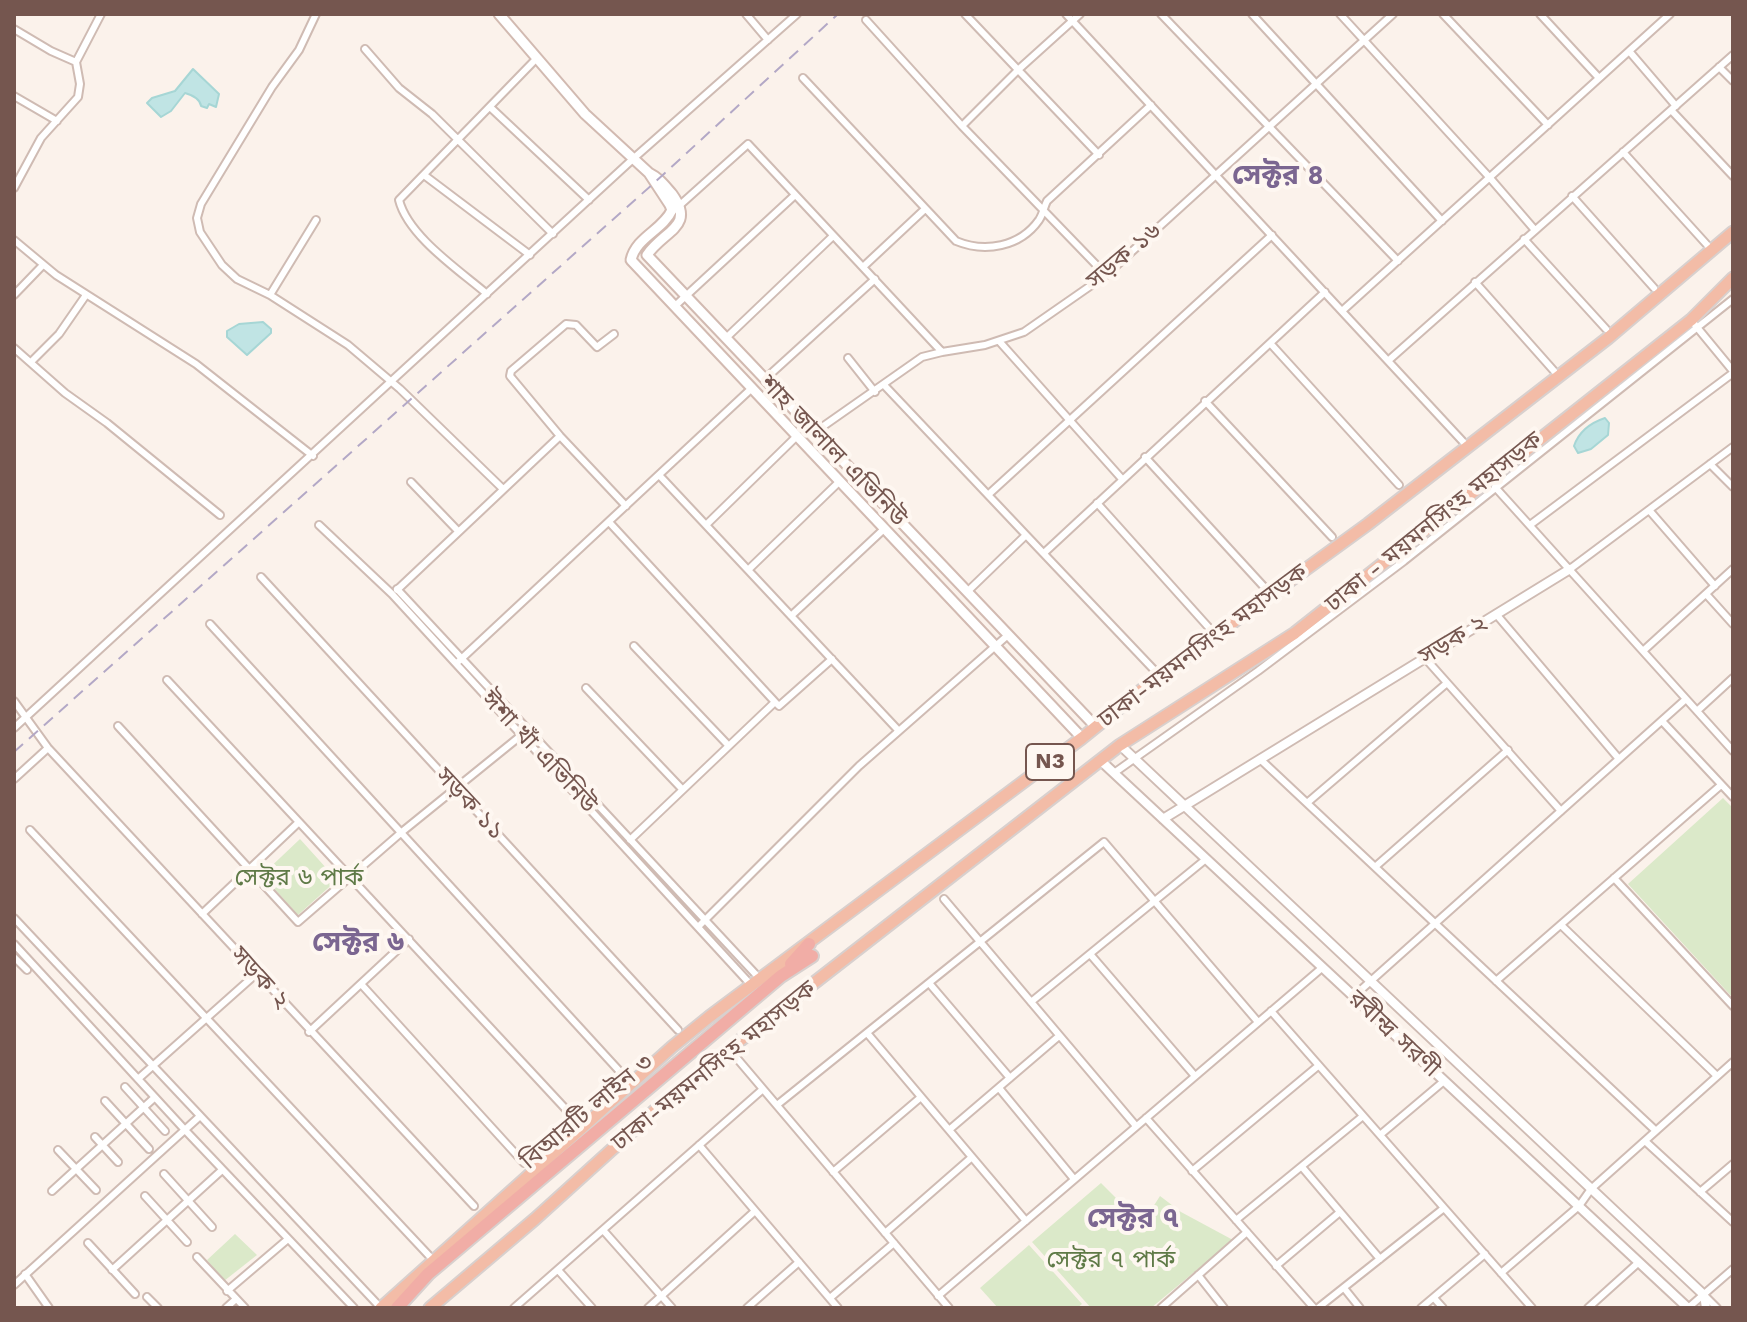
<!DOCTYPE html>
<meta charset="utf-8">
<style>
body{margin:0}
#map{position:relative;width:1747px;height:1322px;overflow:hidden;background:#fbf2eb;font-family:"Work Sans",sans-serif}
canvas{display:block}
.frame{position:absolute;inset:0;border:16px solid #75564f;pointer-events:none}
</style>
<div id="map">
<canvas width="1747" height="1322"></canvas>
<div class="frame"></div>
</div>
<script>
const ctx = document.querySelector('canvas').getContext('2d');
ctx.lineJoin = 'round';
function fillPath(path, color) {
  ctx.fillStyle = color;
  ctx.fill(path, 'evenodd');
}
function strokePath(path, color, width, dash) {
  ctx.strokeStyle = color;
  ctx.lineWidth = width;
  ctx.lineCap = dash ? 'butt' : 'round';
  ctx.setLineDash(dash || []);
  ctx.stroke(path);
}
function write(font, color, halo, rows, align = 'center') {
  ctx.font = font + ' "Work Sans","Noto Sans Bengali",sans-serif';
  ctx.lineWidth = 8;
  ctx.setLineDash([]);
  ctx.textBaseline = 'middle';
  ctx.strokeStyle = halo;
  ctx.fillStyle = color;
  for (const [text, x, y, turn = 0] of rows) {
    ctx.save();
    ctx.translate(x, y);
    ctx.rotate((+turn || 0) * Math.PI / 180);
    ctx.textAlign = isNaN(turn) ? turn : align;
    if (halo) ctx.strokeText(text, 0, 0);
    ctx.fillText(text, 0, 0);
    ctx.restore();
  }
}
const green = new Path2D(`
 M1723,798L1733,808V998L1628,884Z
 M300,839L337,880L298,915L262,875Z
 M1101,1183L1142,1224L1160,1196L1181,1212L1233,1240L1151,1308H1091L1032,1242Z
 M235,1234L257,1255L224,1281L207,1260Z
 M1029,1245L1082,1304L1077,1308H998L980,1288Z`);
const water = new Path2D(`
 M193,69L219,94L216,107L209,104L207,108L201,106C200,98 192,95 185,93L171,111L161,117L147,103L152,98L175,91Z
 M263,322L271,329V333L247,355L227,337V331L239,324Z
 M1605,418L1609,423L1608,435L1591,449L1578,453L1574,446C1579,431 1590,423 1605,418Z`);
const minor = new Path2D(`
 M316,14L299,50L272,87L201,204L197,218L200,232L222,265L237,279L270,295L348,345L400,389L503,489
 M746,14L768,40
 M965,14L1099,155
 M1066,14L1467,446
 M1161,14L1398,261
 M1252,14L1442,221
 M1340,14L1490,178L1534,229
 M1443,14L1548,125
 M1540,14L1599,78
 M866,20L962,126L1106,275
 M14,29L51,51L76,62
 M365,49L399,88L432,114L553,234
 M1629,51L1676,106
 M1719,67L1733,81
 M803,78L956,241C985,253 1020,247 1039,220C1043,214 1044,207 1047,201L1151,105
 M14,96L57,121
 M490,107L589,200
 M1671,110L1733,176
 M962,126L1019,69L1080,14
 M1623,152L1709,247
 M424,175L530,255
 M14,188L41,138L78,97L80,84L76,62L101,14
 M1572,196L1654,288
 M680,205L748,144L942,352
 M1524,239L1606,329
 M14,240L56,275L196,364L313,456
 M863,267L925,209
 M1475,282L1554,371
 M487,294C459,270 408,236 399,200L536,59
 M14,295L42,266
 M270,295L316,220
 M675,306L795,195
 M1342,311L1670,14
 M1691,320L1733,371
 M614,334L597,347L576,325L566,324L511,371L510,376L560,436L626,506
 M726,338L833,236
 M999,341L1122,479
 M1270,343L1399,485
 M14,348L65,393L107,423L220,515
 M848,358L875,392
 M1389,360L1733,55
 M31,362L59,334L86,295
 M765,379L875,279
 M884,385L1026,535L967,592L1026,535L1156,672
 M1205,401L1332,537
 M815,432L922,357L942,352L985,345L1024,332L1106,275L1393,14
 M1145,457L1265,588
 M1710,464L1733,487
 M659,475L898,730
 M411,482L458,531
 M1495,487L1733,751
 M989,494L1272,235
 M1097,503L1211,630
 M1649,510L1715,586
 M609,522L775,702
 M319,525L392,594L752,986
 M706,525L797,436
 M1530,525L1733,373
 M1044,553L1325,292
 M1570,569L1733,447
 M748,570L840,481
 M261,577L678,1030
 M397,589L760,979
 M397,590L560,436
 M1706,594L1733,624
 M1496,614L1619,759
 M791,616L884,529
 M210,624L623,1075
 M634,646L728,745
 M1643,651L1733,569
 M1425,658L1561,811
 M459,661L752,388
 M167,680L574,1118
 M586,688L682,789
 M14,701L48,748L474,1206
 M1697,711L1733,678
 M1662,721L1733,797
 M118,726L298,922L403,831L529,729
 M14,728L634,158L797,14
 M1260,759L1656,1131
 M1114,773L1258,671L1404,561L1733,299
 M14,779L48,748
 M1307,803L1447,683
 M30,830L434,1261
 M630,840L775,702L779,706L832,659
 M1375,867L1508,750
 M1614,878L1733,1006
 M944,899L1136,1126
 M202,914L299,822
 M14,918L381,1308
 M1561,925L1717,1076
 M699,926L859,766L1008,635
 M14,944L185,1130L354,1308
 M1090,954L1195,1076
 M14,957L27,970
 M1496,981L1721,785
 M929,983L1010,1078
 M361,984L524,1163
 M1354,996L1686,699
 M1031,1002L1206,859
 M1271,1011L1532,1308
 M309,1032L409,939
 M867,1033L1026,1221
 M729,1049L949,1308
 M138,1079L256,974
 M125,1087L165,1131
 M999,1088L1074,1179
 M105,1101L149,1149
 M777,1105L1104,842L1258,1022
 M1146,1118L1314,1308
 M949,1130L1059,1036
 M1380,1135L1444,1081
 M95,1137L118,1162
 M1645,1141L1733,1222
 M699,1145L838,1308
 M58,1150L96,1190
 M1302,1167L1380,1259
 M1192,1171L1318,1066
 M833,1172L921,1097
 M164,1174L212,1227
 M52,1191L154,1098
 M1700,1192L1733,1164
 M145,1196L187,1242
 M1236,1220L1363,1116
 M603,1230L672,1308
 M885,1233L972,1157
 M88,1243L135,1294
 M197,1257L245,1308
 M1276,1266L1340,1212
 M112,1270L222,1170
 M558,1270L592,1308
 M1501,1273L1579,1206L1591,1189L1733,1062
 M25,1274L49,1308
 M1198,1275L1224,1308
 M14,1285L199,1117
 M1344,1288L1360,1308
 M227,1291L288,1239
 M938,1296L1323,967
 M1705,1296L1717,1308
 M147,1297L158,1308
 M830,1298L894,1243
 M1434,1298L1443,1308
 M226,1308L236,1299
 M514,1308L763,1089
 M648,1308L755,1211
 M747,1308L799,1262
 M1161,1308L1247,1232
 M1318,1308L1444,1208
 M1421,1308L1485,1254
 M1588,1308L1639,1262
 M1688,1308L1733,1269`);
const tertiary = new Path2D(`
 M1120,745L1704,1295L1706,1308
 M1100,760L1688,1308
 M1163,819L1570,569`);
const secondary = new Path2D(`
 M499,14L585,114L649,173L670,205L672,210C663,230 636,237 631,260L1082,738
 M649,173C659,178 664,185 672,194C696,227 664,230 647,255L1095,726`);
const trunk = new Path2D(`
 M381,1308L672,1047L709,1017L1082,738L1159,676L1368,524L1608,338L1733,232
 M430,1308L535,1219L661,1105L729,1049L1120,745L1295,633L1691,320L1733,278`);
const motorway = new Path2D(`
 M791,964L809,944
 M397,1308L428,1274L781,976L812,956`);
const rail = new Path2D(`
 M14,752L654,183L838,14`);
const shields = [
 [1050,762,48]
];
const shieldNames = [
 ["N3",1050,762]
];
const streetNames = [
 ["সড়ক ১৬",1124,256,-40],
 ["শাহ জালাল এভিনিউ",833,451,46],
 ["ঢাকা - ময়মনসিংহ মহাসড়ক",1434,522,-39],
 ["সড়ক ২",1453,640,-31],
 ["ঢাকা-ময়মনসিংহ মহাসড়ক",1203,646,-37],
 ["ঈশা খাঁ এভিনিউ",539,752,47],
 ["সড়ক ১১",470,804,47],
 ["সড়ক ২",260,978,48],
 ["রবীন্দ্র সরণী",1394,1034,43],
 ["ঢাকা-ময়মনসিংহ মহাসড়ক",714,1066,-39],
 ["বিআরটি লাইন ৩",587,1112,-40]
];
const parkNames = [
 ["সেক্টর ৬ পার্ক",299,878],
 ["সেক্টর ৭ পার্ক",1111,1260]
];
const quarterNames = [
 ["সেক্টর ৪",1278,176],
 ["সেক্টর ৬",358,943],
 ["সেক্টর ৭",1133,1219]
];
fillPath(green, '#dbe9c9');
fillPath(water, '#c0e4e4');
strokePath(water, '#a6d6d5', 2);
strokePath(minor, '#cfbbb3', 10);
strokePath(tertiary, '#cfbbb3', 12);
strokePath(secondary, '#d2bab1', 13);
strokePath(trunk, '#d8d0ce', 15);
strokePath(motorway, '#d8d0ce', 16);
strokePath(minor, '#fff', 6);
strokePath(tertiary, '#fff', 8);
strokePath(secondary, '#fff', 9);
strokePath(trunk, '#f3bca7', 11);
strokePath(motorway, '#f1ada6', 12);
strokePath(rail, '#b3a8c6', 2, [12, 8]);
for (const [x, y, w] of shields) {
  const box = new Path2D();
  box.roundRect(x - w / 2, y - 18, w, 36, 6);
  ctx.fillStyle = '#fef7f1';
  ctx.fill(box);
  strokePath(box, '#75564f', 2);
}
write('bold 22px', '#75564f', null, shieldNames);
write('24px', '#75564f', '#fef7f1', streetNames);
write('24px', '#5f7a47', '#fef7f1', parkNames);
write('bold 28px', '#7b6691', '#fef7f1', quarterNames);
</script>
